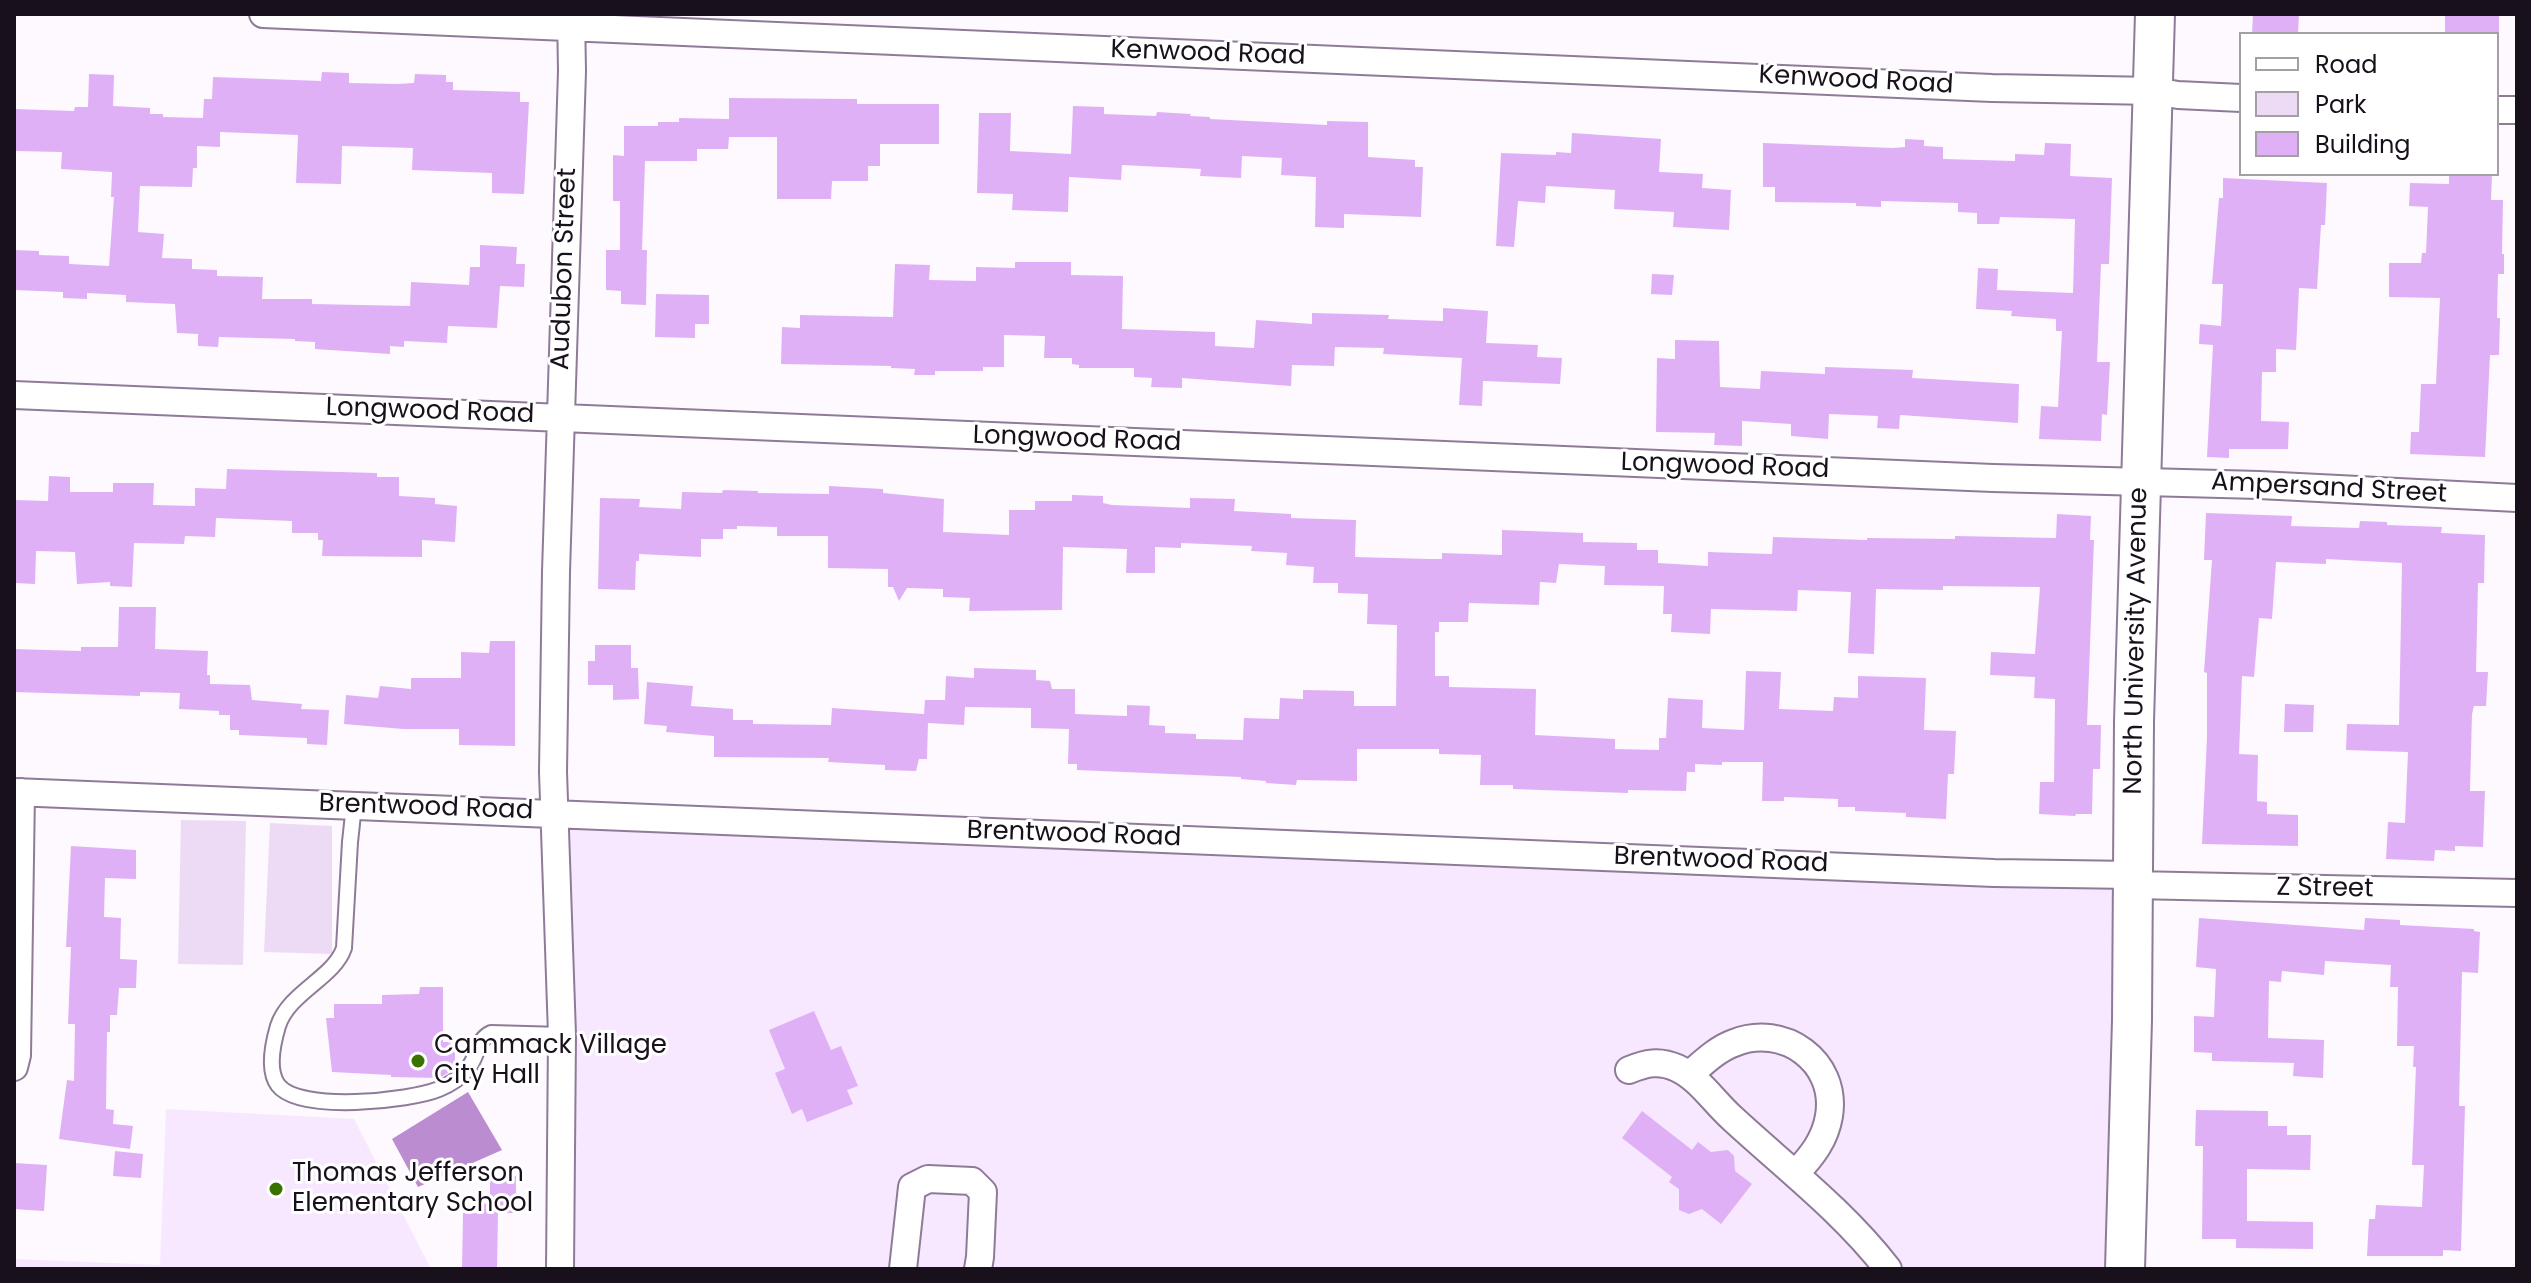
<!DOCTYPE html>
<style>
body{margin:0}
#map{position:relative;width:2531px;height:1283px;overflow:hidden;background:#fdf9ff;font-family:Poppins,sans-serif}
canvas{display:block}
.frame{position:absolute;inset:0;border:16px solid #18101b;pointer-events:none}
.legend{position:absolute;left:2239px;top:32px;width:260px;height:144px;box-sizing:border-box;background:#fff;border:2px solid #a39fa4;margin:0;padding:10px 14px;list-style:none;font-size:24px;color:#18101b}
.legend li{display:flex;align-items:center;gap:16px;height:40px}
.legend b{width:40px;border:2px solid #a39fa4}
</style>
<div id="map">
<canvas width="2531" height="1283"></canvas>
<div class="frame"></div>
<ul class="legend">
<li><b style="height:10px;background:#fff"></b>Road</li>
<li><b style="height:22px;background:#eddbf6"></b>Park</li>
<li><b style="height:22px;background:#e0b0f6"></b>Building</li>
</ul>
</div>
<script>
const ctx = document.querySelector('canvas').getContext('2d');
ctx.lineJoin = 'round';
function fillPath(path, color) {
  ctx.fillStyle = color;
  ctx.fill(path, 'evenodd');
}
function strokePath(path, color, width, dash) {
  ctx.strokeStyle = color;
  ctx.lineWidth = width;
  ctx.lineCap = dash ? 'butt' : 'round';
  ctx.setLineDash(dash || []);
  ctx.stroke(path);
}
function write(font, color, halo, rows, align = 'center') {
  ctx.font = font + ' Poppins,sans-serif';
  ctx.lineWidth = 6;
  ctx.setLineDash([]);
  ctx.textBaseline = 'middle';
  ctx.strokeStyle = halo;
  ctx.fillStyle = color;
  for (const [text, x, y, turn = 0] of rows) {
    ctx.save();
    ctx.translate(x, y);
    ctx.rotate((+turn || 0) * Math.PI / 180);
    ctx.textAlign = isNaN(turn) ? turn : align;
    if (halo) ctx.strokeText(text, 0, 0);
    ctx.fillText(text, 0, 0);
    ctx.restore();
  }
}
const built = new Path2D(`
 M553,813L2133,875L2125,1269H560Z
 M166,1109L354,1119L431,1269H14V1259L160,1265Z`);
const green = new Path2D(`
 M181,820L246,821L243,965L178,964Z
 M270,823L332,826V954L264,952Z`);
const water = new Path2D(`
 M468,1092L502,1150L418,1187L392,1139Z`);
const building = new Path2D(`
 M2253,14H2299L2298,34H2252Z
 M2445,14H2499V34H2445Z
 M322,72L349,73V83L397,84L414,83L415,74L446,75V82H453V90L520,92V102H529L524,194L492,193V173L412,170L413,148L342,146L341,184L296,183L298,135L220,132V147L197,146V168H193L192,187L140,186L138,232L164,234L162,258L192,259V269L217,270V276L263,277L262,299H312V304L410,306L411,282L469,285L470,267H480V245L517,247L516,264H525L524,287L500,286L497,328L448,326L447,343L404,341V347L390,346V354L315,349V342L295,341V339L219,337L218,347L198,346V334L177,333L175,304L126,302V295L87,293V299L63,298V292L14,290V250L39,251V255L69,256V264L109,266L114,197H111L112,172L61,169L62,152L14,151V109L74,111L75,107H88L89,74L114,75L113,106L150,108V114H163V117L203,118L204,99H212L213,77L321,81Z
 M729,98L857,99V104H939V144H880V166H868V181H832L831,199H777V137H729L728,149H697V161H645L642,250H647L646,305L621,304V291L606,290V250H620V201H613V155L624,156V126H658V122H679V118L729,119Z
 M1073,106L1104,107V114L1156,116L1157,112L1191,114L1190,116L1210,117V119L1327,125V121L1368,122V157L1415,160V167H1423L1421,217L1344,214V228L1315,227L1316,177L1281,175L1282,158L1242,156L1241,178L1200,176L1201,169L1122,165L1121,180L1069,177L1068,212L1012,210L1013,194L977,193L979,113H1011L1010,151L1071,154Z
 M1572,133L1661,139L1659,172L1703,174L1702,188L1731,190L1729,230L1673,227L1674,212L1614,209L1615,190L1546,186L1545,203L1518,201L1514,247L1496,246L1501,153L1556,155V152L1571,153Z
 M1905,139L1924,140V146L1943,147V159L2015,161V154L2044,155L2045,143L2071,144L2070,176L2112,178L2109,264H2101L2097,362H2110L2107,415L2102,414L2101,441L2039,439L2041,406L2058,407L2062,331H2056V319L2011,316L2012,311L1976,309L1978,268L1998,269L1997,290L2073,293L2075,219L2000,217L1999,224H1977V213L1958,212V203L1881,201V207L1856,206V203L1775,202V187H1763V143L1893,148L1905,147Z
 M2449,174H2492L2491,200H2503L2502,254H2504V274H2498L2497,318H2500L2499,355H2490L2485,457L2410,454L2411,432H2419L2421,384H2436L2440,298L2389,297V263H2421L2422,253H2426L2428,207L2409,206L2410,183L2449,184Z
 M2223,178L2327,183L2325,225H2321L2317,289L2299,288L2296,350L2276,349V372H2262L2261,421L2289,422L2288,449H2229V458L2207,457L2213,345L2199,344L2200,324L2221,326L2223,284H2212L2219,198H2223Z
 M1015,262H1071V275L1123,276L1122,329L1215,332V346L1254,348L1256,320L1312,324V313L1389,315L1388,319L1443,321V308L1488,311L1486,343L1538,345L1537,357L1562,358L1560,384L1483,381L1482,406L1459,405L1462,358L1383,354L1384,348L1335,347L1334,366L1292,365L1291,386L1182,378V388L1151,387L1152,378L1134,377V368H1079V365L1072,364V358H1044L1045,336L1004,335V367H983V371H935V375H914L915,369L891,368V366L781,364L782,327L800,328V315L893,317L895,264L930,265L929,280L976,281V267L1015,268Z
 M1652,274L1674,275L1672,295L1651,294Z
 M656,294L709,295V324H695V338L655,337Z
 M1675,340L1719,341L1720,387L1760,389L1761,371L1825,374V367L1913,370L1912,378L2019,384L2018,423L1900,415L1899,429L1877,428L1878,416L1829,414L1828,439L1791,436V424L1742,421V446L1714,445L1715,433L1656,432L1657,358L1675,359Z
 M227,469L377,473V477H399V496L435,498V504L457,506L455,542L422,540V557L322,556L323,540H318V533H292V521L216,518L215,537L185,536L184,544L134,543L132,587L110,586V582L77,584L75,552L36,551L35,584L15,583L14,500L48,501L49,476L70,477V492H113V483H154L153,505L195,506V488L226,489Z
 M829,486L883,489V493L944,499L943,532L1009,535V510H1035V501H1072V495L1103,496V503L1112,505L1190,508V498L1235,499L1234,511L1291,514V518L1356,520L1355,557L1430,559H1442V553L1502,555V530L1583,533V542L1637,543V550H1658V563L1708,566V552L1772,554L1773,537L1867,540V538L1955,539V536L2056,538L2057,514L2091,516L2090,540H2094L2087,725H2101L2100,769H2093L2092,814H2076L2075,816L2039,814L2040,782H2054L2055,699L2034,698L2035,677L1990,675L1991,652L2035,654L2040,587L1943,586V590L1876,589L1874,654L1848,653L1851,592L1798,590L1797,611L1711,609L1710,634L1671,632L1672,614H1663L1664,586L1604,585L1605,566L1559,564L1556,583L1540,582L1539,605L1469,603L1468,622H1439V632H1435V676H1449V687L1536,689L1535,735L1615,739V749L1659,750V738H1666L1668,698L1703,700L1702,728L1744,730L1746,671L1781,672L1779,709L1833,711L1834,697L1858,698V676L1926,678L1924,730L1956,731L1954,774H1948L1946,819L1906,817V813L1855,811V807H1838V799L1784,797V801H1762L1763,762H1722V765L1695,764V772H1687L1686,791L1628,790V793L1513,789V785H1480L1481,755L1439,754V749H1357V781L1297,780L1296,785L1266,783V781L1241,779V777L1077,770V764H1068L1069,729L1031,728V708L965,707L964,725L928,723L927,759H919L916,771L885,770V765L828,762L829,758L714,757V736L666,732L667,726L644,724L647,682L693,686L691,706L733,709V720H753V724L831,725L832,708L924,714L925,700H945L946,676L974,678V668L1036,670V680L1050,681L1052,689H1075V714L1127,716V705L1150,706L1149,725L1165,726V733L1196,734V739L1243,740L1244,718L1279,719L1280,698L1303,699V690L1354,691V706H1396L1397,625L1367,624L1368,594L1338,593V583H1313L1314,567L1286,565L1287,553L1251,551L1252,546L1181,543V548L1155,547V573H1126L1127,549L1063,547L1062,610L969,611L970,598L943,597V589L907,588L899,601L893,587H888V569L828,568V536H777V527L737,526V529H723V539H701V557L639,554V561H636L635,590L598,589L600,498L640,499L639,507L681,509L682,492L722,493L723,490L758,491V493L829,494Z
 M2206,513L2292,516L2291,526L2359,528L2360,521L2387,522V525L2442,527L2441,533L2485,535L2484,583H2478L2476,672H2488L2486,706H2474L2472,714L2470,791H2485L2483,847L2455,846V851L2435,850L2434,861L2386,859L2388,822L2405,823L2408,752L2346,750L2347,724L2399,725L2402,563L2326,559V564L2276,562L2272,619L2259,618L2254,677L2242,676L2239,754L2258,755L2257,801L2267,802V814L2298,815V846L2202,844L2207,737V673L2204,672L2212,560H2204Z
 M119,607H156L155,649L208,651L207,675H210V684L250,685L252,700L302,704L301,709L329,710L327,745L307,744V738L239,735V730H230V715H219V711L179,709L180,693L140,692V696L14,692V649L81,651V647H118Z
 M490,641H515V746L459,745V729H403L344,724L346,695L378,698L380,686L411,689V678H461V652L489,653Z
 M595,645H631V668H638L639,699L613,700V685H588V661H595Z
 M2285,704L2314,705L2313,732H2284Z
 M71,846L136,850V879L105,878L104,917L121,918L120,959L137,960L136,988H119L117,1015H110V1032H107L106,1109L114,1110L113,1124L133,1126L130,1149L59,1139L67,1080L74,1081L75,1024H68L71,947H66Z
 M2199,918L2364,930L2365,918L2400,920V925L2474,929V931L2480,932L2478,973L2462,972L2459,1106H2465L2461,1251L2443,1250V1256H2367L2369,1219H2375L2376,1205L2422,1207L2424,1165H2412L2416,1067H2413L2414,1046H2397L2398,987H2390L2391,965L2325,961L2324,975L2282,971L2281,982L2269,981L2268,1038L2324,1040L2323,1078L2293,1076L2294,1063L2212,1061V1053L2194,1052V1016L2214,1017L2216,969L2196,967Z
 M420,987H443V1042H451L450,1045H455V1068L440,1078L391,1077V1075L332,1072L326,1018H334V1004H382V995L419,994Z
 M814,1011L831,1050L841,1046L858,1086L847,1090L853,1104L807,1122L802,1109L792,1114L775,1073L785,1069L769,1030Z
 M2196,1110L2268,1111V1126H2287V1135H2311L2310,1170L2247,1169V1221L2313,1222V1249L2236,1248V1239H2202L2203,1146H2195Z
 M1642,1111L1692,1150L1698,1142L1711,1152L1728,1150L1734,1156L1735,1171L1752,1184L1721,1224L1702,1209L1689,1214L1679,1210V1189L1669,1182L1672,1177L1622,1138Z
 M115,1151L143,1154L141,1178L113,1176Z
 M14,1163L47,1165L44,1211L14,1209Z
 M490,1176H516V1213H498L497,1269H462L463,1213H479V1203L490,1204Z`);
const lane = new Path2D(`
 M354,805L350,842L344,948C334,978 289,992 278,1026C273,1043 267,1070 278,1085C299,1113 410,1101 439,1089C449,1085 462,1077 468,1068C478,1057 476,1040 491,1033L562,1035`);
const street = new Path2D(`
 M263,14L1992,88L2154,91L2178,95L2241,98
 M2497,110H2517
 M14,395L1993,478L2259,485L2517,498
 M14,792L1994,873L2133,875
 M2133,885L2517,893
 M14,1067L17,1055L21,792
 M1629,1070C1646,1063 1659,1060 1677,1068C1699,1078 1714,1102 1732,1118C1785,1167 1843,1211 1888,1269
 M1689,1075C1703,1063 1717,1049 1734,1043C1783,1023 1838,1061 1829,1116C1825,1140 1812,1156 1796,1173
 M560,1269L562,1035L553,772L556,572L572,71L571,14
 M903,1269L912,1187L928,1179L972,1181L983,1192L980,1257L978,1269`);
const secondary = new Path2D(`
 M2125,1269L2132,1020L2134,721L2155,14`);
const markers = [
 [418,1061,8,"#3a7200"],
 [276,1189,8,"#3a7200"]
];
const streetNames = [
 ["Kenwood Road",1208,54,2],
 ["Kenwood Road",1856,81,3],
 ["Audubon Street",565,269,-88],
 ["Longwood Road",430,412,2],
 ["Longwood Road",1077,440,2],
 ["Longwood Road",1725,467,2],
 ["Ampersand Street",2329,489,3],
 ["North University Avenue",2137,641,-89],
 ["Brentwood Road",426,808,2],
 ["Brentwood Road",1074,835,2],
 ["Brentwood Road",1721,861,2],
 ["Z Street",2325,889,1]
];
const poiNames = [
 ["Cammack Village",434,1046],
 ["City Hall",434,1076],
 ["Thomas Jefferson",292,1174],
 ["Elementary School",292,1204]
];
fillPath(built, '#f7e8ff');
fillPath(green, '#eddbf6');
fillPath(water, '#bb8cd0');
fillPath(building, '#e0b0f6');
strokePath(lane, '#8e7b97', 18);
strokePath(street, '#8e7b97', 30);
strokePath(secondary, '#8e7b97', 42);
strokePath(lane, '#fff', 14);
strokePath(street, '#fff', 26);
strokePath(secondary, '#fff', 38);
for (const [x, y, r, color] of markers) {
  const dot = new Path2D();
  dot.arc(x, y, r, 0, 2 * Math.PI);
  ctx.fillStyle = color;
  ctx.fill(dot);
  strokePath(dot, '#fff', 3);
}
write('26px', '#18101b', '#fff', streetNames);
write('26px', '#18101b', '#fff', poiNames, 'left');
</script>
